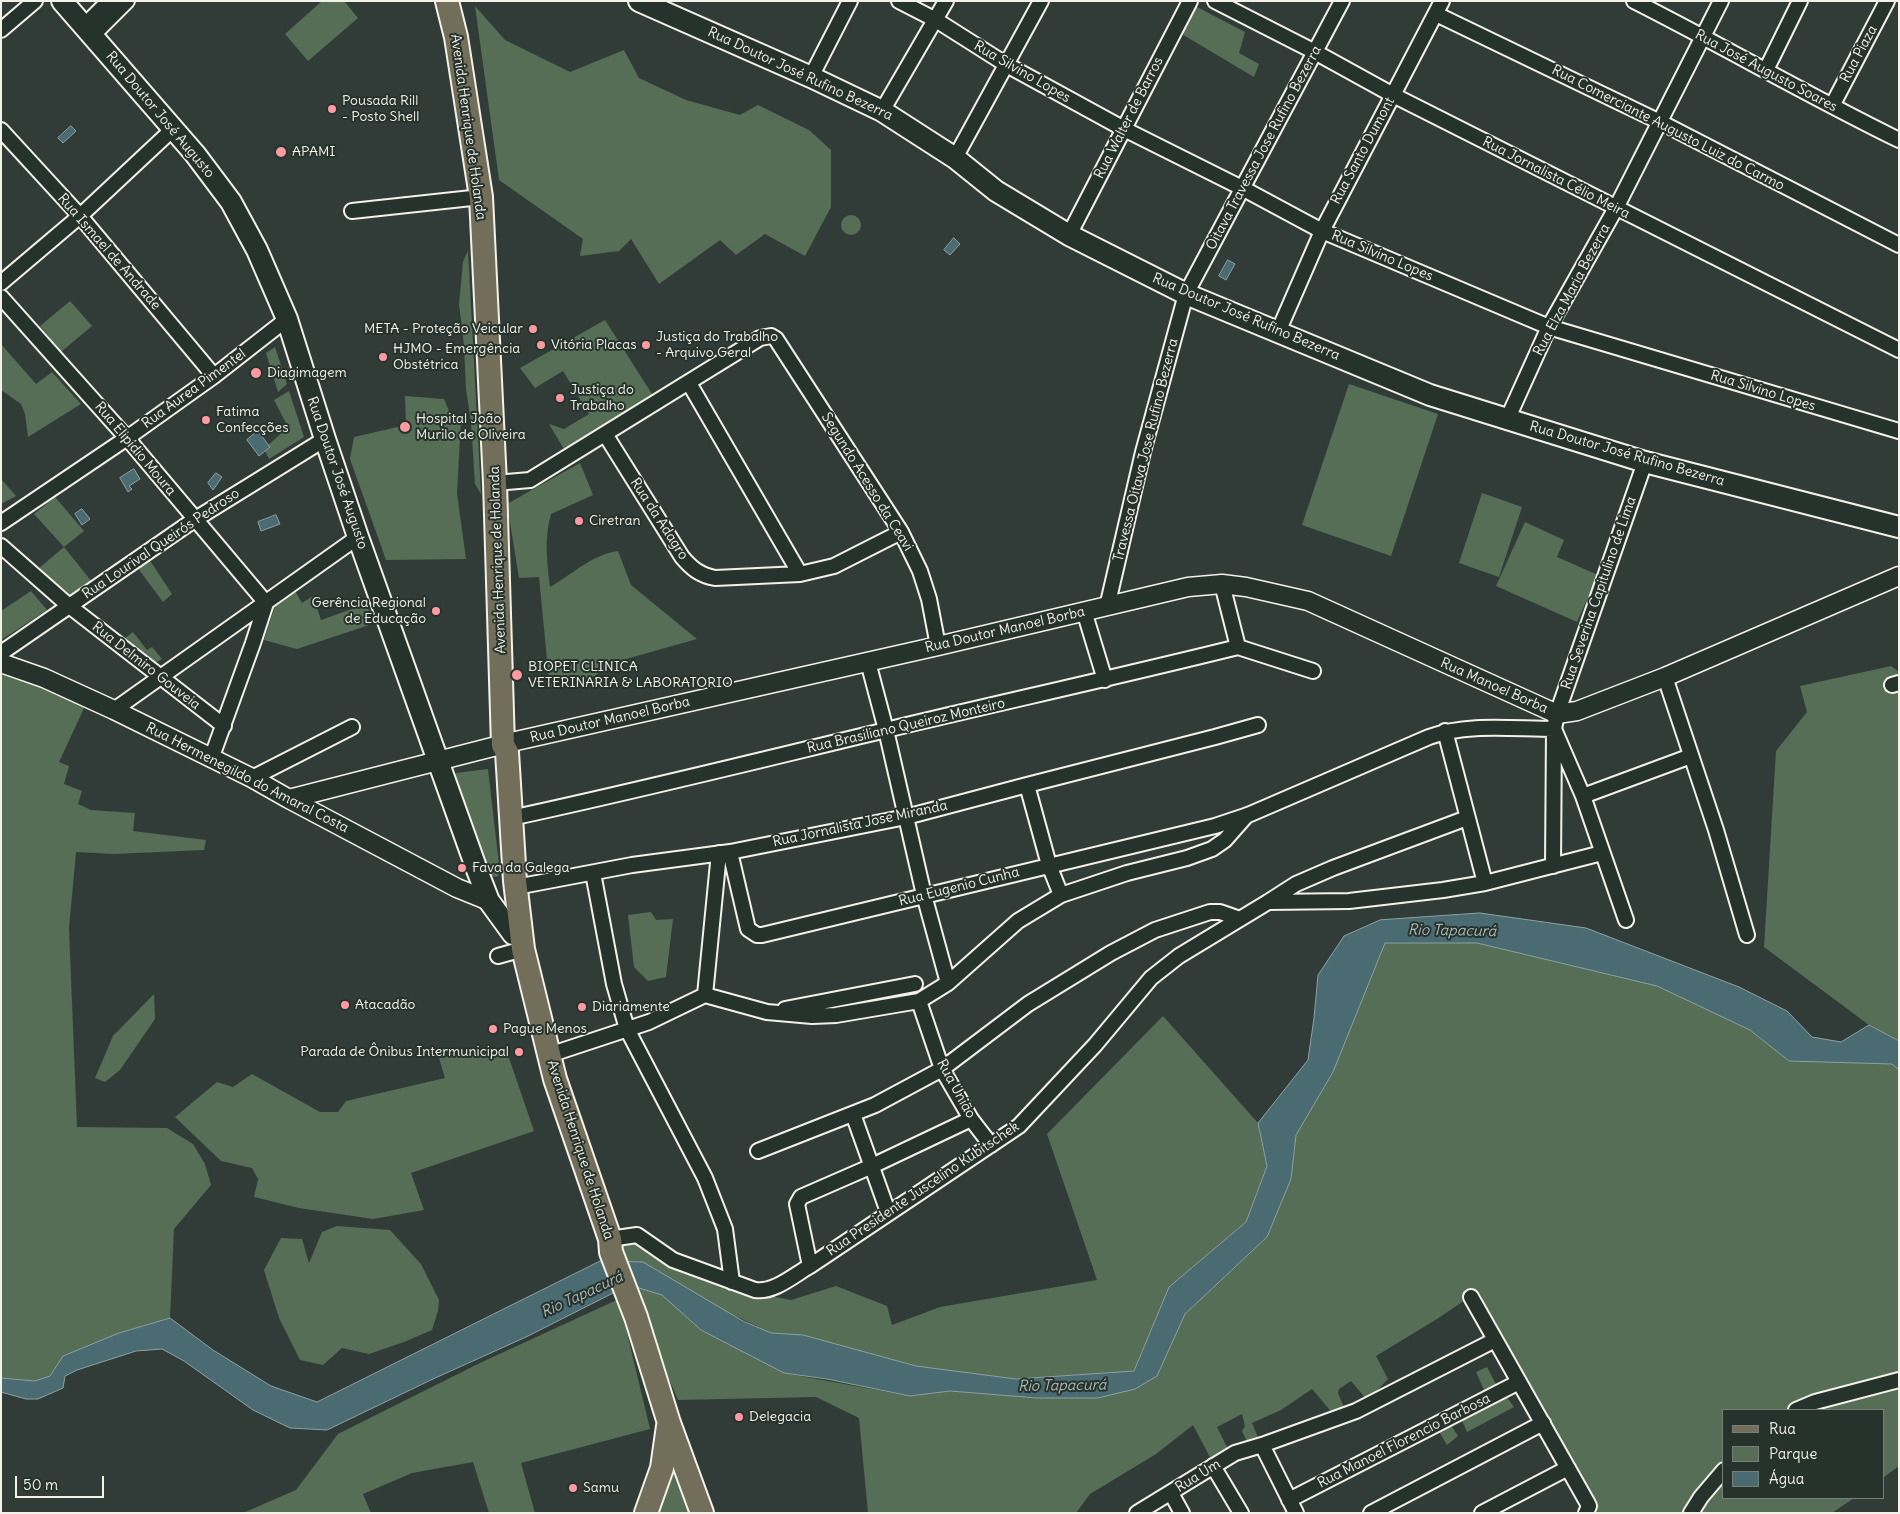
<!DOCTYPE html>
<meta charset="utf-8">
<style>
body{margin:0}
#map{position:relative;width:1900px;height:1514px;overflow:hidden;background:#313c39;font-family:Delius,sans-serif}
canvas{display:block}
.frame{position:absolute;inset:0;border:2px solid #f4f1e8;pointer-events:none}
.legend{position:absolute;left:1722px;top:1409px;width:162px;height:90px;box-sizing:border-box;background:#26332d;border:1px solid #787f78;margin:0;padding:6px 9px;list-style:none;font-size:15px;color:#f4f1e8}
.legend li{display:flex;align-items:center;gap:10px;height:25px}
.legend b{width:25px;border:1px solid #787f78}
.scale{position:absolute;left:15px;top:1476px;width:89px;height:22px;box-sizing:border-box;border:2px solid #f4f1e8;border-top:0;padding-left:6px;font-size:15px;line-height:18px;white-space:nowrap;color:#f4f1e8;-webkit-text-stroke:4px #26332d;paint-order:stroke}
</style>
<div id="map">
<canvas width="1900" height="1514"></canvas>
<div class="frame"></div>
<ul class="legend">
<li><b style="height:6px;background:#726e59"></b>Rua</li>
<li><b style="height:14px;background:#556e55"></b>Parque</li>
<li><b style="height:14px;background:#4b6b72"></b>Água</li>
</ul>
<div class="scale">50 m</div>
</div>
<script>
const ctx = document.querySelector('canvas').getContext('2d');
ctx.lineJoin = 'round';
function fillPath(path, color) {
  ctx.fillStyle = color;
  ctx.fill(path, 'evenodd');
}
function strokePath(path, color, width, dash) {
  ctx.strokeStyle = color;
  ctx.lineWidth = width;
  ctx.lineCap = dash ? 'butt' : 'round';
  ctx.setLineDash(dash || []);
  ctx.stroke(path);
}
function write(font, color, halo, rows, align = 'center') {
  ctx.font = font + ' Delius,sans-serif';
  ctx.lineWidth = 4;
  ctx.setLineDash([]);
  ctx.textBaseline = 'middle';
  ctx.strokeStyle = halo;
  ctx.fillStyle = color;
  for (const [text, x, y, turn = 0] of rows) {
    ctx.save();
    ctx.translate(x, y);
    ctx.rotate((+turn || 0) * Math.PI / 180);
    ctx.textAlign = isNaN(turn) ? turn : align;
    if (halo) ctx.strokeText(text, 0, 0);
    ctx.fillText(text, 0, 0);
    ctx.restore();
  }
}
const green = new Path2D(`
 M322,1H344L358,18L308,61L285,34Z
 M475,6L505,40L570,72L624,50L639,78L686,100L740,115L758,105L809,130L831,150V207L805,256L765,234L736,255L720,240L659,284L631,239L619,251L580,256L583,239L499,180Z
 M1197,7L1245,32L1239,53L1259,64L1254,77L1180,33Z
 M841 225a10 10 0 1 1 20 0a10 10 0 1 1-20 0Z
 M468,250L481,494L475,484L471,422L466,389L464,346L459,304L463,262Z
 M70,301L92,326L61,352L40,326Z
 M605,320L652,394L565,451L549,424L564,429L589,414L563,371L535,388L520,368Z
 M1,344L36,384L52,372L81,404L28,437L25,414L21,404L1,390Z
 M275,347L287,384L278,392L266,353Z
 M1349,384L1438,414L1391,556L1302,525Z
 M289,391L304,437L269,459L264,449L288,427L274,400Z
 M405,396L444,399L452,418L461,419L457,493L466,559L386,560L350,459L354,437L406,425Z
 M580,463L593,495L551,514C544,538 547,563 550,587C571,575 593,554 618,551L631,585L697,639L612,663L595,676L575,680L551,687L549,680L539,577L519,578L507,504Z
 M1,479L16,496L1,504Z
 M1482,493L1522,507L1499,577L1459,563Z
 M55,497L84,531L64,547L92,582L74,597L38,569L64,547L34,514Z
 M1525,522L1564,540L1557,557L1598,575L1577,622L1496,586Z
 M149,559L172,594L163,602L137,567Z
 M31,591L47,610L1,640V611Z
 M295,591L302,603L313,596L321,620L366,604L375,623L297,649L264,640L275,606Z
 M133,632L147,650L152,647L162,659L152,665L121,641Z
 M1891,666L1899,672V1041L1869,1025L1764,947L1776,751L1807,712L1800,686Z
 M1,672L24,678L85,706L59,762L69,766L64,784L82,791L78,804L91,810L135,813L133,831L206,840L204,850L114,854L76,852L69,928L77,1127L167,1128L193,1144L205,1164L211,1185L174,1229L170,1318L119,1333L63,1356L50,1376L35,1381L1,1378Z
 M488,769L500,873L497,877L491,876L453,778L456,773Z
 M651,912L656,920L673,919L666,977L648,981L634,967L628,915Z
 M1385,943H1477L1658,986L1750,1030L1789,1061L1893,1064L1899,1070V1466L1884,1477V1410H1724V1498H1854L1832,1513H1591L1487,1313L1481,1295L1465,1300L1437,1319L1376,1356L1388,1379L1366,1402L1363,1395L1351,1381L1339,1389L1338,1393L1345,1410L1334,1415L1312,1389L1281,1410L1252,1423L1260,1442L1248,1444L1242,1431L1245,1426L1242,1414L1217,1427L1228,1449L1213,1463L1193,1425L1156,1454L1090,1494L1076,1513H868L859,1418L816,1397L678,1400L629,1285L662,1294L701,1330L789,1374L910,1396L950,1391L1037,1398L1157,1376L1185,1314L1267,1237L1291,1179L1296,1135Z
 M154,994L155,1019L120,1070L105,1082L95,1078L113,1036Z
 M1163,1016L1258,1123L1267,1166L1246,1222L1169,1287L1134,1371L1016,1379L916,1366L803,1335L771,1333L620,1260L613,1242L637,1238L759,1294L791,1300L836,1286L887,1306L892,1325L940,1307L1097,1280L1047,1134Z
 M492,1048L508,1055L534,1131L411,1173L424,1210L373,1219L299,1208L254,1197L258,1179L252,1168L221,1161L175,1117L217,1082L233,1087L252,1074L320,1112H338L346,1101L445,1078L439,1058Z
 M337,1226L390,1230L421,1264L439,1300L438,1311L432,1330L404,1342L369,1354L342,1348L323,1365L300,1360L279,1318L264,1270L281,1238L302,1239L309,1263L322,1232Z
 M619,1299L650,1429L521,1463L535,1513H489L473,1462L412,1473L363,1494L371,1513H243L296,1490L338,1434L482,1362Z
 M1487,1367L1497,1386L1485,1392L1476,1372Z
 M1504,1393L1514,1407L1467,1432L1460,1416Z
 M1450,1424L1458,1436L1447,1445L1438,1430Z
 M672,1439L699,1513H651Z`);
const water = new Path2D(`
 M71,126L76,131L63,143L58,138Z
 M954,238L960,244L950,255L944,250Z
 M1228,260L1235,264L1226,280L1219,276Z
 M258,431L270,447L259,456L247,440Z
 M134,469L140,479L129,486L132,489L128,492L120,478Z
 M216,473L222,477L213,490L208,483Z
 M82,509L90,519L82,525L75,514Z
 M276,515L280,524L261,531L258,522Z
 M1480,913L1586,928L1739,987L1787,1011L1812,1037L1841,1042L1869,1025L1899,1041V1070L1892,1064L1789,1061L1750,1030L1657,986L1477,943H1385L1333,1072L1296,1135L1291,1179L1267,1237L1185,1314L1157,1376L1135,1389L1098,1398H1037L950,1391L910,1396L827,1379L784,1373L701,1330L662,1295L629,1285L526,1337L433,1379L327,1430L290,1428L253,1410L184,1361L162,1349L136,1351L77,1370L65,1376L63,1388L38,1399H26L1,1392V1378L35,1381L50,1376L63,1356L119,1333L170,1318L213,1350L271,1386L317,1402L600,1261L643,1262L743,1321L771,1333L803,1335L916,1366L1016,1379L1134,1371L1169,1287L1246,1222L1267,1166L1258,1123L1308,1060L1314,1018L1318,975L1344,936L1380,920Z`);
const minor = new Path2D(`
 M899,1L936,20L1007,65L1124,129L1242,188L1322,231L1549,327L1899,431
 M1215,1L1315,52L1393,95L1899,350
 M1634,1C1723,46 1809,96 1899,140
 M1436,14L1660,122L1899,245
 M84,26L109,1
 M1,30L35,1
 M92,36L127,1
 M1766,70L1800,1
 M811,77L850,1
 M1832,106L1887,1
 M882,111L946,1
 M1,130L80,216L214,376
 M955,158L1041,1
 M352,211L481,197
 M1069,235L1190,1
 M1,283L80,216L173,129
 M1,297L127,438L266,603L253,643L211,759
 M1278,332L1322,231L1442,1
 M689,383L800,574
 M1507,420L1549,327L1616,208L1721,1
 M605,434L682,557C692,569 700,575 715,578L800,574L834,566L901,532
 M495,483L530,480L760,338L771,336L776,339L901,532L920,571L929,599L938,646
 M1,523L127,438L214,376L287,319
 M1,546L68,605L224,726
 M1107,607L1143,452L1186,294L1342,1
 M1084,611L1105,680
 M1238,647L1313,671
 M1,653L194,520L325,439
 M868,662L886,730L924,895L948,983
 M1665,677L1716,830L1747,935
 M1892,685L1899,683
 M114,710L358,537
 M1445,731L1485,883
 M252,778L352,727
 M1027,785L1049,865L1061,895
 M1583,796L1691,756
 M511,818C637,791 761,760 886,730C1003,702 1121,676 1238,647L1222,584
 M730,852L748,929L757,935H762L1215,826L1248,815L1429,737C1468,723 1512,729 1554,729L1553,866
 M593,873L614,984L627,1029L705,1178L725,1229L732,1282
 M516,887L632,865L730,852L906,817L1027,785L1215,737L1258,725
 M1268,902L1296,884L1333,868L1467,818
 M1626,920L1583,796L1554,729L1557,714L1645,462
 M498,956L516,951
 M705,995L767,1012L812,1016L836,1015L919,1001L948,983L1018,921L1061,895L1127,873L1187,858L1212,849L1225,840L1247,815
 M705,995L719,853
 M919,1001L942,1069L971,1119L991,1145
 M785,1009L915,984
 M549,1055L649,1022L705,995
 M853,1114L888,1212
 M758,1151L875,1105L942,1069L1028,1004L1111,953L1155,930L1210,912H1220L1240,919
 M610,1239L637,1235L673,1260L755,1290C774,1293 794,1275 810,1266L1019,1126L1095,1045L1151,978L1179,956L1268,902L1349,901L1443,890L1485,883L1602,853
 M810,1266L797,1204L801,1197L872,1166L971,1119
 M1471,1297L1587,1502L1589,1506L1586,1513
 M1796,1410L1815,1402L1899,1380
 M1262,1445L1296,1513
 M1213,1466L1241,1513
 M1171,1493L1182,1513
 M1289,1500L1519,1382
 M1137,1513L1235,1453L1262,1445L1356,1411L1495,1340
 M1371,1513L1543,1423
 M1482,1513L1568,1468
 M1691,1513L1701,1497L1724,1470`);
const tertiary = new Path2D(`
 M1,663L44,678L114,710L252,778L289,799L457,888L489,901
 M289,799L516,741L938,646L1188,587L1222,584L1246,587L1308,601L1557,714L1577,711L1665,677L1899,576`);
const secondary = new Path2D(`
 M62,1L195,154L231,202L257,250L287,319L325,439L358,537L477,870L489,901L513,934
 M639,1L811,77L882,111L955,158L996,191L1069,235L1186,294L1430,395L1645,462L1899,527`);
const primary = new Path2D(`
 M447,1L456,37L481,197L495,483L503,745L507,752L515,881L523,949L555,1079L610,1239L611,1252L636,1317L669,1423L702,1513
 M646,1513L662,1468L668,1426`);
const markers = [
 [332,109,5,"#ff9aa2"],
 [281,152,6,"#ff9aa2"],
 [533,329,5,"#ff9aa2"],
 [541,345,5,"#ff9aa2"],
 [646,345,5,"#ff9aa2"],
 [383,357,5,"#ff9aa2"],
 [256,373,6,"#ff9aa2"],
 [560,398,5,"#ff9aa2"],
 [206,420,5,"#ff9aa2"],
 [405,427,6,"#ff9aa2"],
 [579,521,5,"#ff9aa2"],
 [436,611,5,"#ff9aa2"],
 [517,675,6,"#ff9aa2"],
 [462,868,5,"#ff9aa2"],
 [345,1005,5,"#ff9aa2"],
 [582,1007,5,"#ff9aa2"],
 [493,1029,5,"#ff9aa2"],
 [519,1052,5,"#ff9aa2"],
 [739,1417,5,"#ff9aa2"],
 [573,1488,5,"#ff9aa2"]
];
const streetNames = [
 ["Rua Piaza",1859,54,-62],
 ["Rua José Augusto Soares",1766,71,28],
 ["Rua Silvino Lopes",1022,72,30],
 ["Rua Doutor José Rufino Bezerra",800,74,25],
 ["Rua Doutor José Augusto",160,115,50],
 ["Rua Walter de Barros",1129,118,-63],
 ["Avenida Henrique de Holanda",468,127,82],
 ["Rua Comerciante Augusto Luiz do Carmo",1668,128,27],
 ["Oitava Travessa Jose Rufino Bezerra",1264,148,-62],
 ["Rua Santo Dumont",1363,151,-62],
 ["Rua Jornalista Célio Meira",1556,178,27],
 ["Rua Ismael de Andrade",109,252,49],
 ["Rua Silvino Lopes",1382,256,23],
 ["Rua Elza Maria Bezerra",1572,290,-62],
 ["Rua Doutor José Rufino Bezerra",1246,317,23],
 ["Rua Aurea Pimentel",194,389,-36],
 ["Rua Silvino Lopes",1763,391,17],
 ["Rua Elipídio Moura",135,449,50],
 ["Travessa Oitava Jose Rufino Bezerra",1146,450,-76],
 ["Rua Doutor José Rufino Bezerra",1627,454,16],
 ["Rua Doutor José Augusto",337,473,71],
 ["Segundo Acesso da Ceavi",867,482,58],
 ["Rua da Adagro",659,519,57],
 ["Rua Lourival Queirós Pedroso",161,544,-34],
 ["Avenida Henrique de Holanda",498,560,-92],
 ["Rua Severina Capitulino de Lima",1599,593,-71],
 ["Rua Doutor Manoel Borba",1005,630,-13],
 ["Rua Delmiro Gouveia",146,666,38],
 ["Rua Manoel Borba",1494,686,24],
 ["Rua Doutor Manoel Borba",610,720,-13],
 ["Rua Brasiliano Queiroz Monteiro",906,726,-13],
 ["Rua Hermenegildo do Amaral Costa",247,778,27],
 ["Rua Jornalista Jose Miranda",860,824,-12],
 ["Rua Eugenio Cunha",959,887,-14],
 ["Rua União",956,1089,61],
 ["Avenida Henrique de Holanda",580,1150,72],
 ["Rua Presidente Juscelino Kubitschek",923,1189,-34],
 ["Rua Manoel Florencio Barbosa",1404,1441,-27],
 ["Rua Um",1198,1476,-32]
];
const poiNames = [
 ["Pousada Rill",342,101],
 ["- Posto Shell",342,117],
 ["APAMI",292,152],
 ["META - Proteção Veicular",523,329,"right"],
 ["Justiça do Trabalho",656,337],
 ["- Arquivo Geral",656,353],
 ["Vitória Placas",551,345],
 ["HJMO - Emergência",393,349],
 ["Obstétrica",393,365],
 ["Diagimagem",267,373],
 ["Justiça do",570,390],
 ["Trabalho",570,406],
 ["Fatima",216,412],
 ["Confecções",216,428],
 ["Hospital João",416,419],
 ["Murilo de Oliveira",416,435],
 ["Ciretran",589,521],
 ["Gerência Regional",426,603,"right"],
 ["de Educação",426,619,"right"],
 ["BIOPET CLINICA",528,667],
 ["VETERINARIA & LABORATORIO",528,683],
 ["Fava da Galega",472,868],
 ["Atacadão",355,1005],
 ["Diariamente",592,1007],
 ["Pague Menos",503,1029],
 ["Parada de Ônibus Intermunicipal",509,1052,"right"],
 ["Delegacia",749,1417],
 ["Samu",583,1488]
];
const waterNames = [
 ["Rio Tapacurá",1452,931,1],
 ["Rio Tapacurá",582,1295,-25],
 ["Rio Tapacurá",1062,1386,-1]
];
fillPath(green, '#556e55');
fillPath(water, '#4b6b72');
strokePath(water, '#8fa1a1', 1);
strokePath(minor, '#f4f1e8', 18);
strokePath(tertiary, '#f4f1e8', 21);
strokePath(secondary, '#f4f1e8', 24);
strokePath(primary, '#f4f1e8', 26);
strokePath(minor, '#26332d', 14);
strokePath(tertiary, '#26332d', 18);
strokePath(secondary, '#26332d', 20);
strokePath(primary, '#726e59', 22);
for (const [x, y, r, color] of markers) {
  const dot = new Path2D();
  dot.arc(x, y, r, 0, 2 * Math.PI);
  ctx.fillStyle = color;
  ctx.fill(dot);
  strokePath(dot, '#26332d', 2);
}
write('14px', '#f4f1e8', '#26332d', streetNames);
write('14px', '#f4f1e8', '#26332d', poiNames, 'left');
write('italic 15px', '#b0bbb9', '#26332d', waterNames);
</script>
